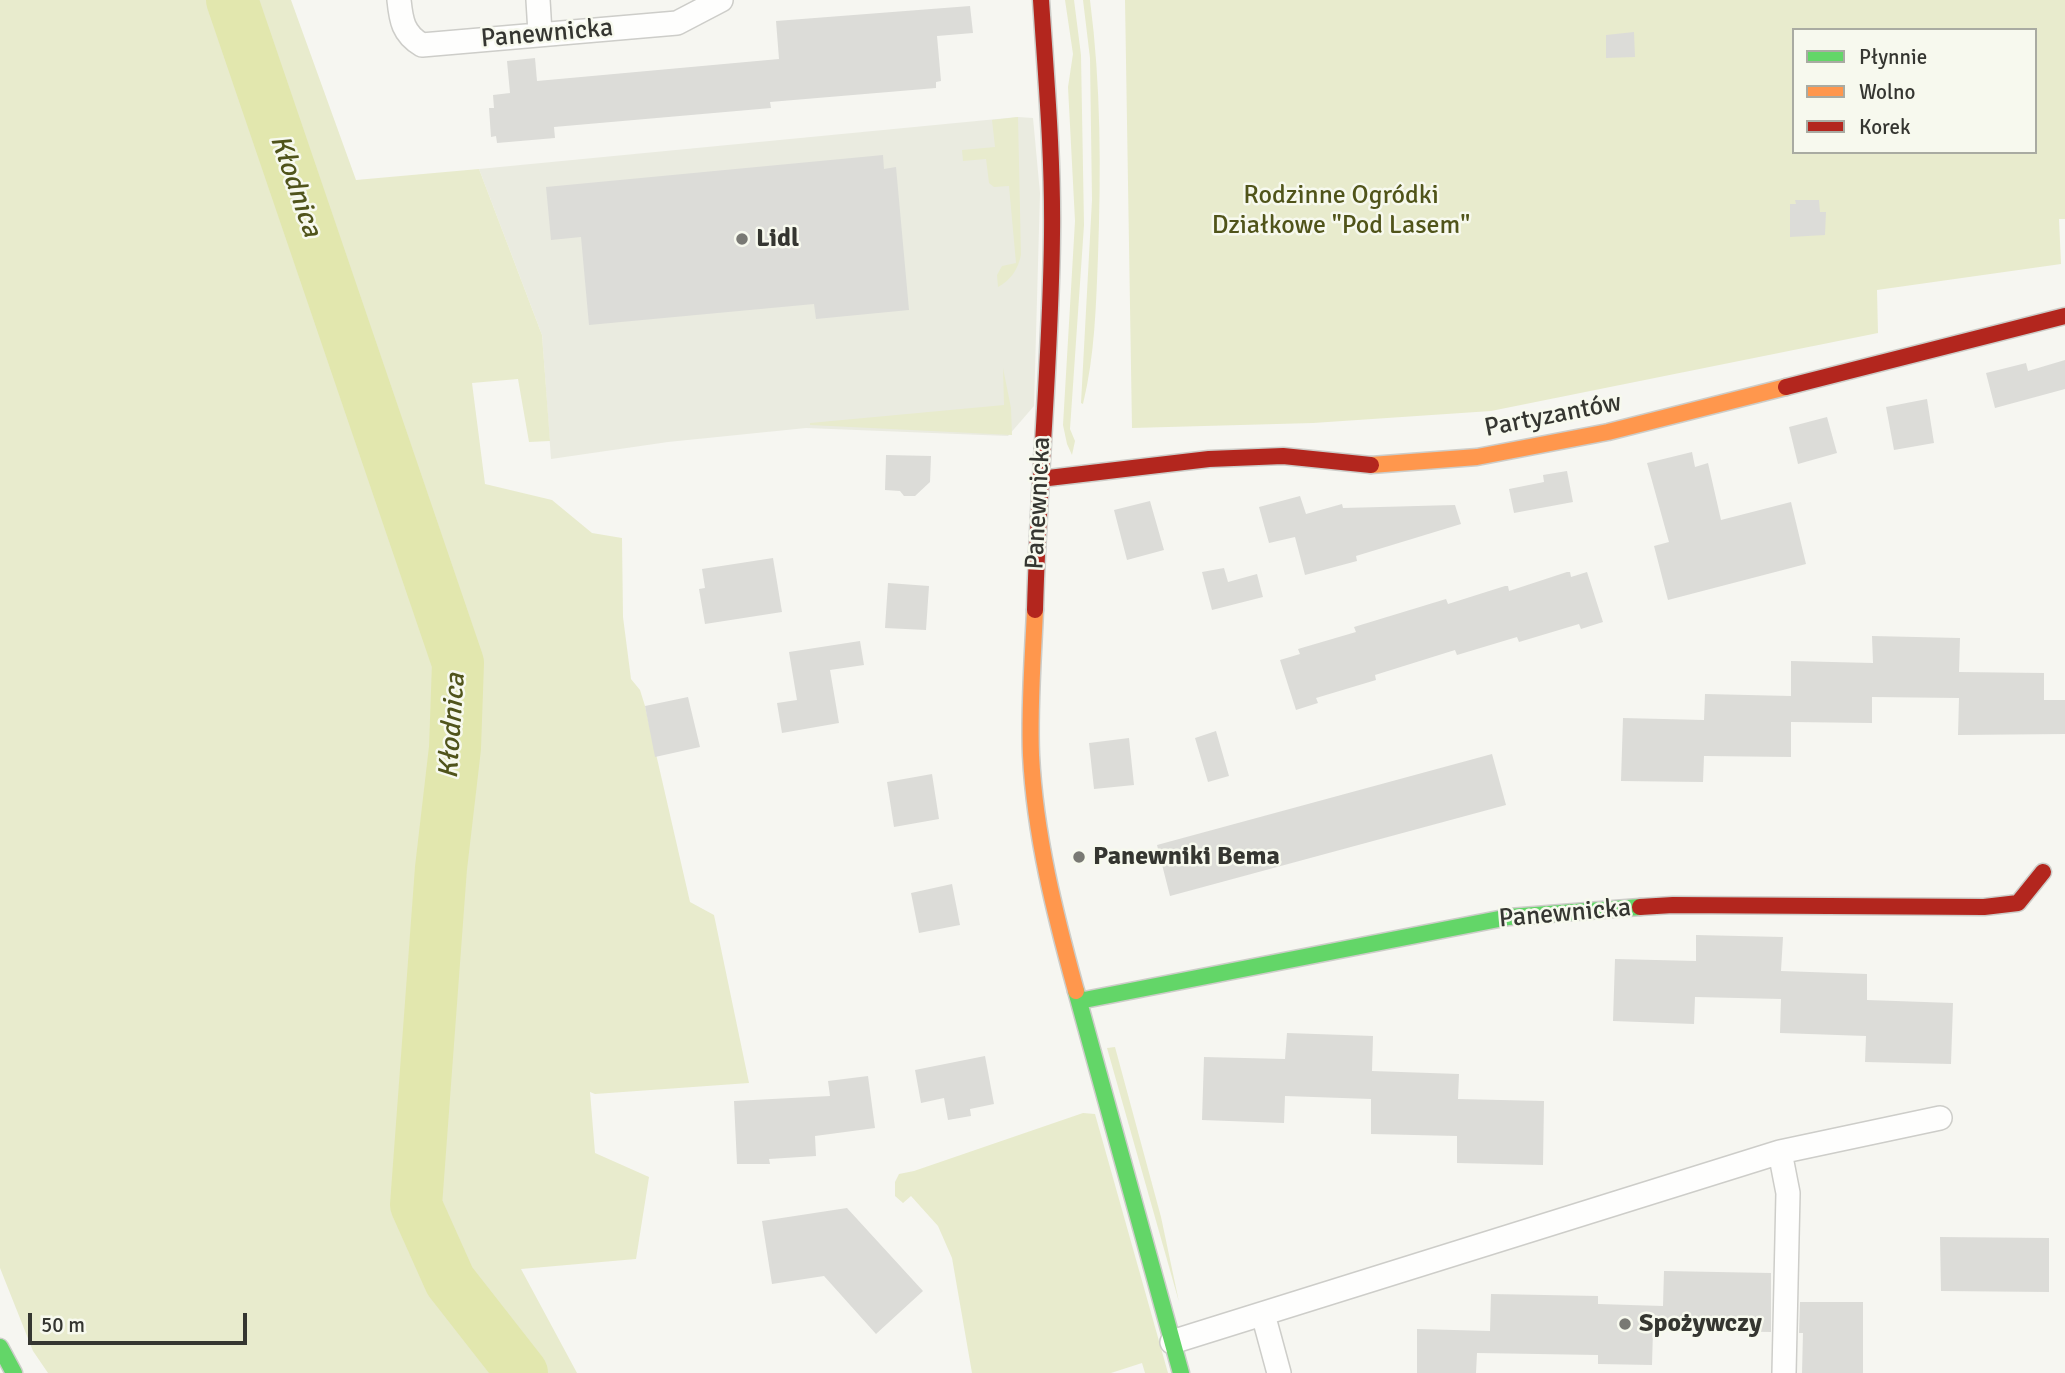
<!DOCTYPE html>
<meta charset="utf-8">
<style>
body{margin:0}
#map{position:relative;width:2065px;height:1373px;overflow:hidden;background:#f6f6f1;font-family:Signika,sans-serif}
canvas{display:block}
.legend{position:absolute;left:1792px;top:28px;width:245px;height:126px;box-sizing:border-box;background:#f7f9ee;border:2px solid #a9aba2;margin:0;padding:9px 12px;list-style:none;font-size:21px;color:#353631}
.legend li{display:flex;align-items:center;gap:14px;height:35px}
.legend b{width:35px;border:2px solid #a9aba2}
.scale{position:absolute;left:28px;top:1313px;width:219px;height:32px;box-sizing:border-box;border:4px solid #353631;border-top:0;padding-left:9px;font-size:21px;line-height:24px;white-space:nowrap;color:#353631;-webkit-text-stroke:5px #f7f9ee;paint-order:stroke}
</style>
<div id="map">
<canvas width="2065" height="1373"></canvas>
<ul class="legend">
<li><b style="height:9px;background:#63d668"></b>Płynnie</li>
<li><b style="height:9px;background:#ff974d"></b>Wolno</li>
<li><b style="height:9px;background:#b3261e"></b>Korek</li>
</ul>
<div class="scale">50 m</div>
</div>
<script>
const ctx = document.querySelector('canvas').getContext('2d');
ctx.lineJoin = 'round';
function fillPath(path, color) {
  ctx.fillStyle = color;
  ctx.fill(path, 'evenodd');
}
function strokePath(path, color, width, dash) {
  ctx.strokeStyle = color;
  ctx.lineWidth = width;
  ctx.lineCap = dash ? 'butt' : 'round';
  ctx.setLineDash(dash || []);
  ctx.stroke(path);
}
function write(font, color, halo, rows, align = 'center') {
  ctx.font = font + ' Signika,sans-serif';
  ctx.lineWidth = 5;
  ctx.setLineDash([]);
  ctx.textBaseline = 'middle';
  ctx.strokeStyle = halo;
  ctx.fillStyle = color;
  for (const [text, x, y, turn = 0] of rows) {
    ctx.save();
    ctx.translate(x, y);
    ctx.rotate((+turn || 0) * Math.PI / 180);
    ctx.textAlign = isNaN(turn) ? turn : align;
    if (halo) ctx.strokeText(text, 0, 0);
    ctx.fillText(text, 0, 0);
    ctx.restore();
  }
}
const built = new Path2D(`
 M1018,117L1033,118L1040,193L1034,406L1008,436L806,428L668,442L551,459L542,335L479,169Z`);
const green = new Path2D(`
 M0,0H223L405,530L448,663V733L426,894L401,1131L397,1206L431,1282L508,1373H48L33,1351L0,1268Z
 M239,0H291L356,180L479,169L542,335L550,441L529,442L518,379L472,383L485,484L552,500L592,533L622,538L623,617L631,679L640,690L645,706L690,902L714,915L749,1083L595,1094L590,1092L595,1153L649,1177L636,1259L521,1269L577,1373H539L460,1273L430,1190L441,1089L437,1054L460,753L463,661Z
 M1065,0H1074L1081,55L1084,225L1070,429L1075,441L1072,455L1067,444L1063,425L1075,221L1068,87L1073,54Z
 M1083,0H1090C1101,85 1101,170 1098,256C1096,305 1095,355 1083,404L1081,403L1092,200L1090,58Z
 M1125,0H2065V219H2059L2061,264L1877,290L1878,333L1491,411L1313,423L1132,428ZM1794,30H2035V152H1794Z
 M1018,117L1021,255C1018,269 1011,280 998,287L997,275L1002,266L1016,263L1009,186L994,187L989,183L986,159L963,161L962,150L995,147L992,120Z
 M1003,368L1011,408L1012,435L810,425V423L1004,405Z
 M1115,1047L1161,1217L1179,1302L1107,1048Z
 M1083,1113L1095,1114L1168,1373H1145L1142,1363L1111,1373H972L952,1258L938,1226L911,1196L903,1203L895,1196V1182L899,1174L914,1171Z`);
const river = new Path2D(`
 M232,0L458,663L455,748L441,868L416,1205L450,1281L522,1373`);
const building = new Path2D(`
 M970,6L973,33L937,36L941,81L936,82V88L770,102L771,108L554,127L555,138L497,143L496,136L491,137L489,108H494L493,95L510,93L507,61L535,58L537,81L779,59L776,21Z
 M1634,32L1635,57L1606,58V35Z
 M883,155L884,169L896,167L909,310L816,319L814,304L589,325L581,237L551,240L546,187Z
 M1795,200H1819L1820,212H1826L1825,235L1790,237V204H1796Z
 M2065,360V389L1995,408L1986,373L2026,363L2028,371Z
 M1927,399L1934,443L1894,450L1886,407Z
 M1827,417L1837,453L1798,464L1789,427Z
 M1692,452L1695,467L1708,463L1721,520L1791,502L1806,564L1668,600L1654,546L1669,542L1647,463Z
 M886,455L931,456L930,482L915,496H904L900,491L885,490Z
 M1567,471L1573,502L1514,513L1509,489L1544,482L1543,475Z
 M1300,496L1306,514L1342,504L1343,508L1455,505L1461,524L1356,556L1357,561L1305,575L1295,537L1269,543L1259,507Z
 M1150,501L1164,550L1127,560L1114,510Z
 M773,558L782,612L705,624L699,589L705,588L702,569Z
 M1224,568L1228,582L1257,574L1263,597L1212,610L1202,572Z
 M1567,572H1570L1571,577L1587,572L1603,622L1581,629L1579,624L1519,642L1517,637L1457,655L1455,650L1375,675L1376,680L1316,698L1318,703L1296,710L1280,660L1300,654L1298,649L1356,632L1354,627L1446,599L1448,604L1505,586H1508L1509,591Z
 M888,583L929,586L926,630L885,628Z
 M1872,636L1960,638L1959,672L2044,673V700H2065V734L1958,735L1959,698L1872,697V723L1791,722V757L1704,756L1703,782L1621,781L1623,718L1704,720L1705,694L1791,696V661L1873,663Z
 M860,641L864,665L830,670L839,723L782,733L777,703L797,700L789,652Z
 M688,697L700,747L655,757L645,706Z
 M1216,731L1229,776L1208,782L1195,738Z
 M1129,738L1134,785L1094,789L1089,743Z
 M1492,754L1506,805L1170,896L1157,845Z
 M932,774L939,819L894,827L887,782Z
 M952,884L960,925L919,933L911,893Z
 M1696,935L1783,937L1781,971L1867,974V1000L1953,1003L1951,1064L1865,1062L1866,1036L1780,1033L1781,999L1695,997L1694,1024L1613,1021L1615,959L1696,961Z
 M1287,1033L1373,1036L1372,1071L1459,1074L1458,1099L1544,1101L1543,1165L1457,1163V1136L1371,1134V1099L1285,1096L1284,1123L1202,1120L1204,1057L1285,1059Z
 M985,1056L994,1104L970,1109L971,1116L948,1120L944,1098L921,1103L915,1070Z
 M868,1076L875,1128L815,1136L816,1156L769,1159L770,1164H737L734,1101L830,1096L828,1081Z
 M847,1208L923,1291L876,1334L824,1276L772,1284L762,1221Z
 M1940,1237L2049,1238V1292L1941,1291Z
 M1664,1271L1771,1273V1332L1653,1330L1652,1365L1598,1364V1355L1477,1353L1476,1373H1417V1329L1490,1331L1491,1294L1598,1296V1304L1663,1306Z
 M1800,1302H1863V1373H1802L1803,1333H1799Z`);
const street = new Path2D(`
 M399,0C401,20 403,34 422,45L677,23L721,0
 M538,0L540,33
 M1780,1152L1788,1193L1784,1373
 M1263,1314L1279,1373
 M1172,1342L1780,1152L1940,1118`);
const fast = new Path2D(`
 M1076,991L1181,1373
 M1079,1001L1509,917L1640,907
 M0,1347L14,1373`);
const slow = new Path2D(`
 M1371,465L1477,457L1608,432L1786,387
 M1035,610C1033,658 1029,707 1031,755C1035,836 1055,914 1076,991`);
const jam = new Path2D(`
 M1786,387L2065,316
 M1040,479L1209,459L1283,456L1371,465
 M1035,610C1038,485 1051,359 1052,234C1053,156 1046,78 1041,0
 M1640,907L1673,905L1984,907L2018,903L2043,872`);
const markers = [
 [742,239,7,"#797974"],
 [1079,857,7,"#797974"],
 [1625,1324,7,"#797974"]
];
const streetNames = [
 ["Panewnicka",547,34,-5],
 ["Partyzantów",1553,416,-11],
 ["Panewnicka",1039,503,-87],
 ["Panewnicka",1565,914,-5]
];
const parkNames = [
 ["Rodzinne Ogródki",1341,196],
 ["Działkowe \"Pod Lasem\"",1341,226]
];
const poiNames = [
 ["Lidl",756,239],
 ["Panewniki Bema",1093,857],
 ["Spożywczy",1639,1324]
];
const waterNames = [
 ["Kłodnica",295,186,71],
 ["Kłodnica",453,726,-86]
];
fillPath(built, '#eaebe0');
fillPath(green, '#e8ebcd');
strokePath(river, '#e2e7ae', 52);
fillPath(building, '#dcdcd8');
strokePath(street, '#cdcdc9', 26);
strokePath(fast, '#cdcdc9', 19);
strokePath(slow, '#cdcdc9', 19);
strokePath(jam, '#cdcdc9', 19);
strokePath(street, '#fefefd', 23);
strokePath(fast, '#63d668', 16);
strokePath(slow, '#ff974d', 16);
strokePath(jam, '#b3261e', 16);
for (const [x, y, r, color] of markers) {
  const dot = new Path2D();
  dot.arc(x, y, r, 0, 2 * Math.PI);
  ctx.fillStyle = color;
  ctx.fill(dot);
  strokePath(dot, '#f7f9ee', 2.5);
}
write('26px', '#353631', '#f7f9ee', streetNames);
write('26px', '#50541a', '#f7f9ee', parkNames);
write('bold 26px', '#353631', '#f7f9ee', poiNames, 'left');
write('italic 28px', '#50541b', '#f7f9ee', waterNames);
</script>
